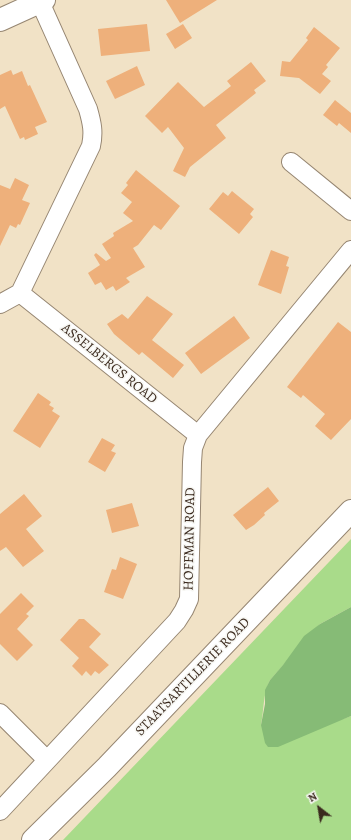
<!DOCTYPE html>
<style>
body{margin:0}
#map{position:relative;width:351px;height:840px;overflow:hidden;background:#f1e2c6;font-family:Alegreya,serif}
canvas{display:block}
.north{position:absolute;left:299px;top:788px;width:40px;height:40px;-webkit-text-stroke:3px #f6f6f2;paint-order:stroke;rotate:329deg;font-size:11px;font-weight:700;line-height:16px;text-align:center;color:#3b2a1e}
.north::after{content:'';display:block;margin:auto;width:14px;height:18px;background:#3b2a1e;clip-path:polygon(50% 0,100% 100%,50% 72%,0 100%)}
</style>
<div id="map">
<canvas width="351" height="840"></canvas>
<div class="north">N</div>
</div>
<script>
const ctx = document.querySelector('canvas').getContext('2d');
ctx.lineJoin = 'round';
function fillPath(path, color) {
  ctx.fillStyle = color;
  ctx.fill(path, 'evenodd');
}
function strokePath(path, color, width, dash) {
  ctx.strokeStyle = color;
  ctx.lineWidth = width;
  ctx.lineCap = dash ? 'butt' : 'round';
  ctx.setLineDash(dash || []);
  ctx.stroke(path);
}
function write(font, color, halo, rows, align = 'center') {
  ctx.font = font + ' Alegreya,serif';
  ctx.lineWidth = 3;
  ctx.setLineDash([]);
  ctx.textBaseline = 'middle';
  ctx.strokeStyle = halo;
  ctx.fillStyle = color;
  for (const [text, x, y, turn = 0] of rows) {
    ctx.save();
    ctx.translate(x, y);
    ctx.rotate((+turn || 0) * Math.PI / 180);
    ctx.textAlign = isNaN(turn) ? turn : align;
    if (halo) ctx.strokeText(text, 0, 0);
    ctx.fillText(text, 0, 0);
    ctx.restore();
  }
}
const green = new Path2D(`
 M351,539V607L320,624L270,680C263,693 264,710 261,725L343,719L351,716V840H63Z`);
const forest = new Path2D(`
 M351,607V716L278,747H268L265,743L261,725L265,704V690L270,680L283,665L304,636L320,624Z`);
const building = new Path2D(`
 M166,0H217L180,23Z
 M147,24L150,51L101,56L98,29Z
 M183,24L192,38L175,49L166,34Z
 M314,27L340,48L326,65L328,67L322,74L331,81L320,94L299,78L280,76L282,61L290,62L308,40L306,38Z
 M251,62L266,81L254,90L256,93L216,125L226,138L190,167L185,177L173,171L184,148L168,127L162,133L145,116L178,82L204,107L231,86L227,81Z
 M137,66L145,85L115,99L106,81Z
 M11,70L13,75L22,71L28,86L30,85L47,122L35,127L38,134L25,140L24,137L20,139L5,106L0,109V75Z
 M335,100L351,113V133L339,123L337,126L323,115Z
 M136,170L180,206L161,230L154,225L138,245L133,248L145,267L126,278L130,282L116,291L113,286L106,290L101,282L95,285L88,273L100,265L94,255L96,253L106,261L111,258L102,244L114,236L113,233L133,221L123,213L132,202L121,193L128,185L126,183Z
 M15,178L29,185L22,200L30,203L20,225L18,224L16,228L10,225L0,246V185L10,189Z
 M232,191L254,209L250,214L253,217L239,234L209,209L223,192L228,196Z
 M271,250L289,257L286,266L289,267L281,294L258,285Z
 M147,296L173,314L152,340L184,365L173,378L142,352L139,355L114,334L107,324L122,314L128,319Z
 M234,316L250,338L201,374L185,353Z
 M338,322L351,332V419L331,440L315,426L325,414L303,395L301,398L287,387Z
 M38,393L51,402L49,405L54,408L52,411L60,416L40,448L13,431Z
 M102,438L115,445L111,451L116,453L105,472L88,462Z
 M268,487L279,501L264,513L265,515L254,525L246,530L233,515Z
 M24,494L42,516L26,529L44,551L23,567L6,547L0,551V514Z
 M132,503L139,526L112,533L106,510Z
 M120,557L137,564L123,599L104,592L112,569L116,570Z
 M21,593L34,606L26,614L29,616L17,629L33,645L17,661L0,644V614Z
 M79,619H84L101,634L89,647L109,665L99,674L95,671L91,676L86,671L82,676L72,666L79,658L60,640Z`);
const minor = new Path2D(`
 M291,162L351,211
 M20,293L198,435
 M0,304L20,293L91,146C94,132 92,123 88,109L40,2
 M0,713L46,759
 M0,811L177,621L184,610L189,599L192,462L193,448L198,435L351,250`);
const tertiary = new Path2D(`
 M0,20L44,0
 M33,840L107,767L351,511`);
const streetNames = [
 ["ASSELBERGS ROAD",109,364,39],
 ["HOFFMAN ROAD",190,539,-89],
 ["STAATSARTILLERIE ROAD",193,677,-46]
];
fillPath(green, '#a9db8a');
fillPath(forest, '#86bb76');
fillPath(building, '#eeb07b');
strokePath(minor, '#968672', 20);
strokePath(tertiary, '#968672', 24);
strokePath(minor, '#fff', 18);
strokePath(tertiary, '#fff', 22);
write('14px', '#3b2a1e', '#f6f6f2', streetNames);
</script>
